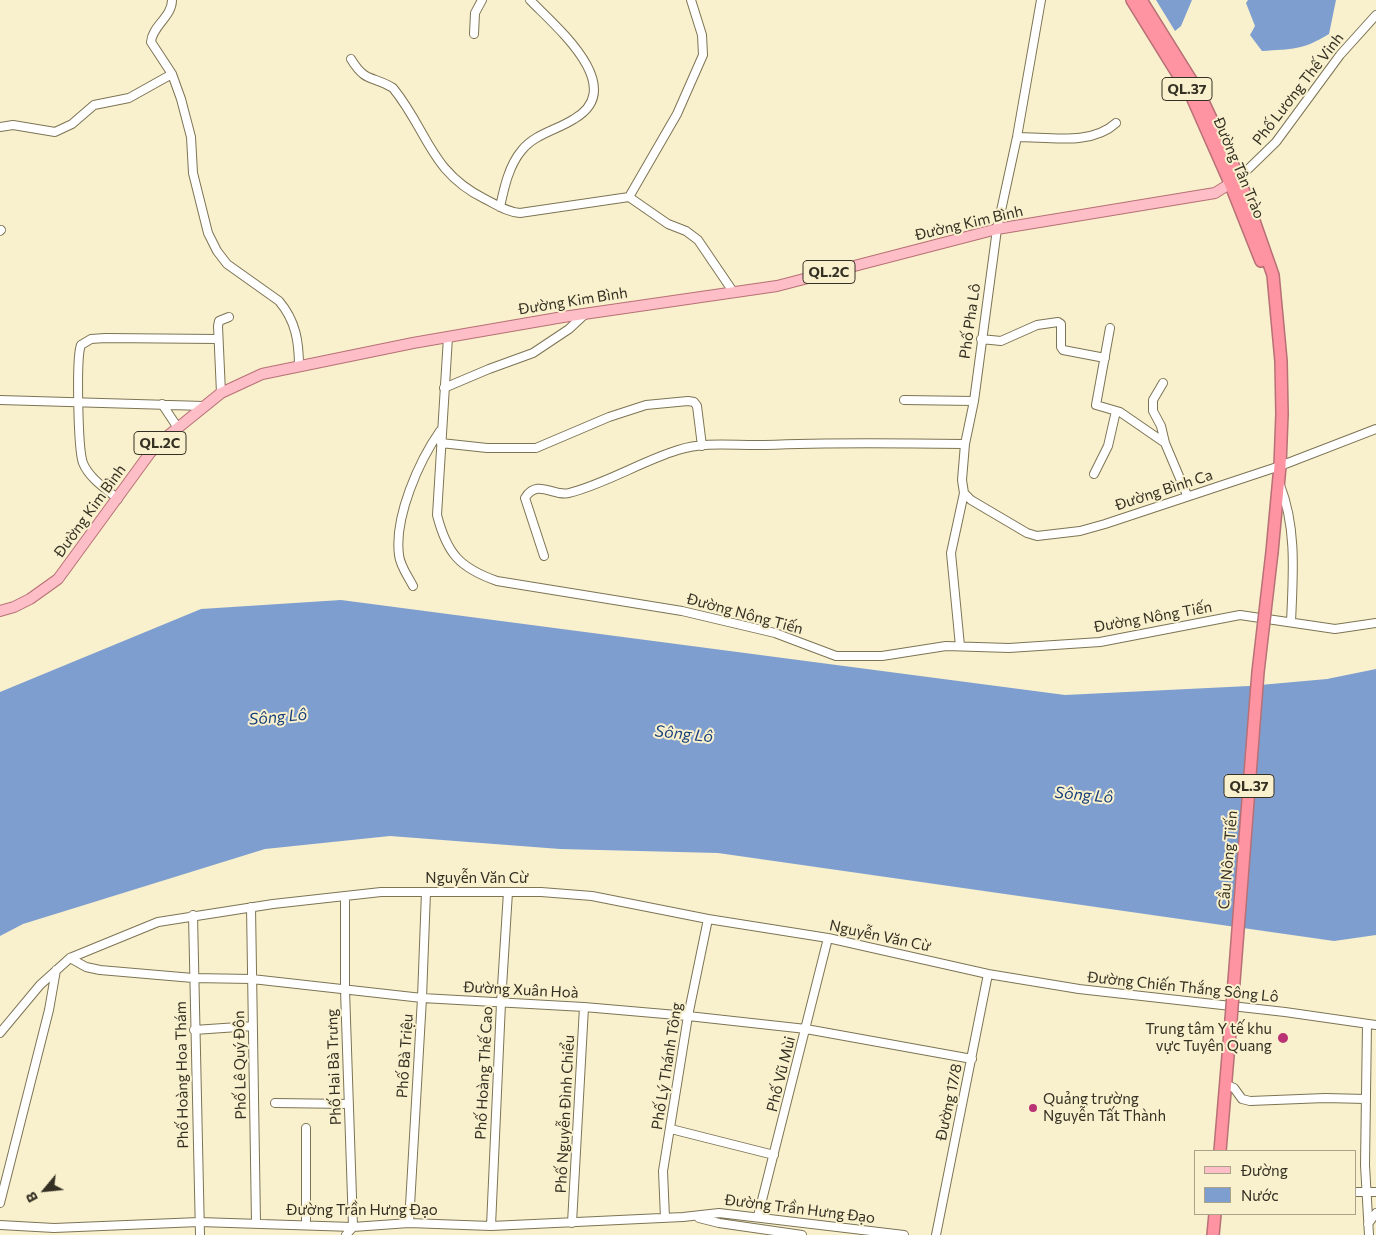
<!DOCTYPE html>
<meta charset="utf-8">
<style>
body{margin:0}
#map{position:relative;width:1376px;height:1235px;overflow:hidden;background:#f9f0cd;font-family:Commissioner,sans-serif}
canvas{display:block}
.legend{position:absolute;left:1194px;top:1150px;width:162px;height:65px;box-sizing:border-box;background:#f9f0cd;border:1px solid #aaa389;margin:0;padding:6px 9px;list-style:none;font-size:15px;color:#343023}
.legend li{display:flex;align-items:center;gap:10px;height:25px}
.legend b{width:25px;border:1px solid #aaa389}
.north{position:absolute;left:20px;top:1165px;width:50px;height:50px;-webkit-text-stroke:4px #f9f0cd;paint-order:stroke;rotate:242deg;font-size:14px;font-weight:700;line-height:20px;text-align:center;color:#343023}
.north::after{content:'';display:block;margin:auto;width:18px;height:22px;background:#343023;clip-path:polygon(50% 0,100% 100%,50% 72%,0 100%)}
</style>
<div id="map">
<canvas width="1376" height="1235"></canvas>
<ul class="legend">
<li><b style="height:6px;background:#febec7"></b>Đường</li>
<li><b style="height:14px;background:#7e9ed0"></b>Nước</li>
</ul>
<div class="north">B</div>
</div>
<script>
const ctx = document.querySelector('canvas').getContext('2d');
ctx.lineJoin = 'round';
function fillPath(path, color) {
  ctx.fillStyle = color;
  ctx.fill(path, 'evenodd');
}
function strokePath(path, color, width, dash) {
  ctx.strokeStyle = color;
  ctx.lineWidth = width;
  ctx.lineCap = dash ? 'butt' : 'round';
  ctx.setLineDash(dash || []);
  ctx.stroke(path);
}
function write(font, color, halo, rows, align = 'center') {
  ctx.font = font + ' Commissioner,sans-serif';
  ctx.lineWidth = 4;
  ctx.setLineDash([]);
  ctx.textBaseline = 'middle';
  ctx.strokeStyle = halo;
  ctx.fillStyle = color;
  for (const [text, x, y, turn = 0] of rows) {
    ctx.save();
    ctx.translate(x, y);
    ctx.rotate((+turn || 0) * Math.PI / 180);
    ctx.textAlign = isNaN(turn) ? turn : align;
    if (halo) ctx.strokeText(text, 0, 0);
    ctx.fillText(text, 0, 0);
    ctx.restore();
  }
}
const water = new Path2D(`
 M1156,0H1192L1181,26L1175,31Z
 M1248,0H1336L1329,34C1303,50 1292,49 1262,51L1250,35L1255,26L1246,3Z
 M341,600L1065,695L1249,686L1327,679L1376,669V935L1334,941L718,853L560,849L390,836L265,849L23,924L0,936V692L201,609Z`);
const minor = new Path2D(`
 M172,0C172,17 152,26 151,42L172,74L181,99L191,137L193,173L208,233L217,251L227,264L279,301C296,321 299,342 299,367
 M474,34L475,13L482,0
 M351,59C366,84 373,75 393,88C428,131 430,172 485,199C497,205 507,212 520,213L629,197L668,224L686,231L698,240L734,293
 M0,127L13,125L55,132L72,124L94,105L129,98L172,74
 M1017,137C1049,137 1091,146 1116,123
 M1239,178L1276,142L1340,55L1376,15
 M629,197L677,114L703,55L702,35L691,0
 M500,207C504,188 509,165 522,150C535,134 557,130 574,119C629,87 555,26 530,0
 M0,231L1,230
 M1110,328L1096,405L1120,412L1165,443
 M448,337L437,515C447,554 460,568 497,581L682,611L775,633L836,656H882L946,646L1009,648L1100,642L1240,615L1335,629L1376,623
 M981,339L1001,341L1037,325L1058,322L1061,324V347L1063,350L1105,358
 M1163,383L1153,400V411L1161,426L1165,443L1187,495
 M444,388L489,369L533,353L569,329L584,315
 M221,393L218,326L219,321L229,317
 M0,400L204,406
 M904,400L974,401
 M162,404L178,428
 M441,443L487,448H536L609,417L646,405L688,401L694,402L697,406L702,446
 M1094,474L1108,446L1116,411
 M1280,485C1297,528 1293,576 1291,622
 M964,493L971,500L1027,533L1037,536L1080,531L1105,524L1280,466L1376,429
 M118,499C106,489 89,478 83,463C78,450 76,357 81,345L91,339L105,338L218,339
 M544,556L525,498C537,478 554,497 569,493C605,484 642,461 678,450C707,441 735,446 765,445C832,442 898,443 965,444
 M413,586C408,576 400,566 399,555C394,517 419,461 440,431
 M960,646L951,553L964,493L962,480L965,444L974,401L997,229L1017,137L1041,0
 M345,896V990L353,1227L346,1235
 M251,907L256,1223
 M193,915L200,1235
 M70,958L86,967L100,970L193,978L252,979L422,998L584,1007L688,1016L806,1029L972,1059
 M1367,1024L1365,1165L1369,1235
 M194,1030L253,1026
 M0,1033L40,985L70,958L158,922L273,904L381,892H541L592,896L708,919L828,938L988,974L1079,989L1285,1012L1376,1025
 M1225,1084L1234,1088L1242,1099L1250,1101L1325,1098L1366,1099
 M275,1103L349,1104
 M306,1128V1225
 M671,1129L774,1155
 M1355,1192H1376
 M0,1203L49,1010L56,970
 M758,1216L828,938
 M665,1218L663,1171L688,1016L708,919
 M699,1218L719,1223L802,1235
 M409,1223L422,998L426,892
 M572,1223L584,1007
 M1368,1224L1376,1213
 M0,1225L54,1228L199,1222L353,1227L409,1223L491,1226L683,1217L719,1213L904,1235
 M491,1226L501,1003L508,892
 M936,1235L988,974`);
const major = new Path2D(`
 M0,611L14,607L30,599L58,579L150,453L164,439L221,393L262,374L413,343L563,317L777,286L997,229L1215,193L1236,180`);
const highway = new Path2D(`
 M1132,0L1192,97L1230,183L1261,261
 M1141,0L1199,93L1239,178L1273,275L1281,361L1282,414L1280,466L1272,552
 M1220,1151L1231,1020
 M1213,1235L1215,1214`);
const highwayBridge = new Path2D(`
 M1231,1020L1258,672L1272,552`);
const markers = [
 [1283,1038,6,"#b93273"],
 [1033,1108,5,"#b93273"]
];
const shields = [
 [1187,89,50],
 [829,272,52],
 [160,443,52],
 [1249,786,50]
];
const shieldNames = [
 ["QL.37",1187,89],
 ["QL.2C",829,272],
 ["QL.2C",160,443],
 ["QL.37",1249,786]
];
const streetNames = [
 ["Phố Lương Thế Vinh",1298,89,-52],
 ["Đường Tân Trào",1239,168,67],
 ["Đường Kim Bình",969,223,-13],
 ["Đường Kim Bình",573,301,-9],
 ["Phố Pha Lô",970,321,-82],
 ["Đường Bình Ca",1164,490,-18],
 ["Đường Kim Bình",90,511,-54],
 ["Đường Nông Tiến",745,614,15],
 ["Đường Nông Tiến",1153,617,-10],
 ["Cầu Nông Tiến",1228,860,-85],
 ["Nguyễn Văn Cừ",477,878],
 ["Nguyễn Văn Cừ",880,936,12],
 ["Đường Chiến Thắng Sông Lô",1183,987,6],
 ["Đường Xuân Hoà",521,990,3],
 ["Phố Bà Triệu",405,1056,-86],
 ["Phố Lê Quý Đôn",240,1065,-91],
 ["Phố Lý Thánh Tông",667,1066,-81],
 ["Phố Hai Bà Trưng",334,1067,-92],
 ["Phố Hoàng Thế Cao",484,1073,-87],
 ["Phố Vũ Mùi",781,1074,-76],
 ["Phố Hoàng Hoa Thám",182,1075,-91],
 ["Đường 17/8",949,1102,-78],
 ["Phố Nguyễn Đình Chiểu",565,1114,-87],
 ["Đường Trần Hưng Đạo",800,1209,7],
 ["Đường Trần Hưng Đạo",362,1210]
];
const poiNames = [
 ["Trung tâm Y tế khu",1272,1029],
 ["vực Tuyên Quang",1272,1046],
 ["Quảng trường",1043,1099,"left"],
 ["Nguyễn Tất Thành",1043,1116,"left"]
];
const waterNames = [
 ["Sông Lô",278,717,-5],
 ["Sông Lô",684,734,6],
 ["Sông Lô",1084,795,5]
];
fillPath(water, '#7e9ed0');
strokePath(minor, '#7d7455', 10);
strokePath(major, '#b77075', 12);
strokePath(highway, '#b77075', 14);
strokePath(minor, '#fff', 8);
strokePath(major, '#febec7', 10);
strokePath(highway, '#fe93a1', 11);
strokePath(highwayBridge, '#b77075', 14, []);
strokePath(highwayBridge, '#fe93a1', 11);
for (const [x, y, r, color] of markers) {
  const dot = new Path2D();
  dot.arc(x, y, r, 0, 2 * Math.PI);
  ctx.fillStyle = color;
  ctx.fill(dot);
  strokePath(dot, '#f9f0cd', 2);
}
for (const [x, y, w] of shields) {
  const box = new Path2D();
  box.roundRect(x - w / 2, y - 11.5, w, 23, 4);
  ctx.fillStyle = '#f9f0cd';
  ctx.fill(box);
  strokePath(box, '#343023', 1);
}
write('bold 14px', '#343023', null, shieldNames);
write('15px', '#343023', '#f9f0cd', streetNames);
write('15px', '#343023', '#f9f0cd', poiNames, 'right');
write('italic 16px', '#18407c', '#f9f0cd', waterNames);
</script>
